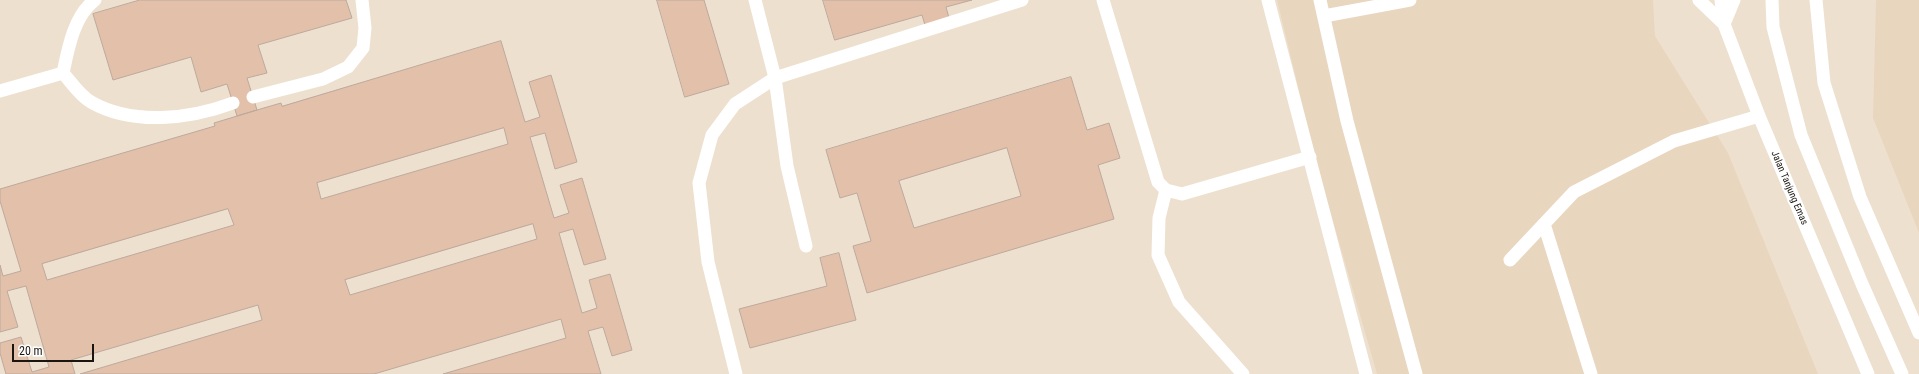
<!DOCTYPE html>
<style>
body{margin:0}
#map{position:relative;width:1919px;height:374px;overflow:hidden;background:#eee0cf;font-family:"Roboto Condensed",sans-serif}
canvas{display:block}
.scale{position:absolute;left:12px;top:344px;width:82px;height:18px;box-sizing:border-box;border:2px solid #1a1510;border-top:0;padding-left:5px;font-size:12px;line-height:14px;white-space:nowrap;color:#1a1510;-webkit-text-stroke:3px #fff;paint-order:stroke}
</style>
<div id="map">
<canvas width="1919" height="374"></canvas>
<div class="scale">20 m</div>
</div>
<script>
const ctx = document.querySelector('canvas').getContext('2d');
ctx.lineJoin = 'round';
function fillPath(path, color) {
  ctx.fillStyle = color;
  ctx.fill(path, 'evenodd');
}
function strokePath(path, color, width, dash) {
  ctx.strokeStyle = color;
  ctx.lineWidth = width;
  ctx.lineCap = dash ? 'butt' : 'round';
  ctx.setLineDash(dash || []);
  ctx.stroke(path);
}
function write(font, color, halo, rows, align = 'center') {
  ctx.font = font + ' "Roboto Condensed",sans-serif';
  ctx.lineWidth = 4;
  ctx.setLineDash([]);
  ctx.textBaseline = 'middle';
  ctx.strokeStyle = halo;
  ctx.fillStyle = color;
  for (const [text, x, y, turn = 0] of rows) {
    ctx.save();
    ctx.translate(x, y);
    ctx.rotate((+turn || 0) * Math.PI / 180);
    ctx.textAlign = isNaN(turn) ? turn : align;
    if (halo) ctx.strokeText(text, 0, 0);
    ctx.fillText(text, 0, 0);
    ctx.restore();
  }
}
const built = new Path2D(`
 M1277,0H1653L1655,36L1728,153L1818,374H1377L1318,169Z
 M1876,0H1919V233L1873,118Z`);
const building = new Path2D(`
 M140,0H346L352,18L258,45L267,73L247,78L257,110L237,116L227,84L201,92L191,57L113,80L93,14Z
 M657,0H704L729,84L685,97Z
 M823,0H972L946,7L949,18L925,25L922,15L835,40Z
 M501,41L525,122L540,117L529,82L551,75L577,162L555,169L545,133L530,137L554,218L569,213L560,185L582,178L606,259L584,265L573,229L559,233L582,313L597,308L589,280L610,274L632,350L612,356L603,327L588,331L601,374H443L566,338L561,319L374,374H80L262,320L258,305L71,360L75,374H6L0,353V343L21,337L32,372L49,367L26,286L7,291L18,327L0,332V265L3,276L21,271L0,201V189L215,126L214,123L257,110L281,103L282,106ZM504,128L508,144L321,199L317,183ZM228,209L234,225L47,280L42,264ZM533,224L537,239L350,295L345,280Z
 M1071,77L1087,130L1109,123L1120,158L1098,165L1114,219L867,293L853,246L871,241L857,193L840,198L826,150ZM1007,148L1021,196L914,228L899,181Z
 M839,253L856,320L750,348L739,309L827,286L820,258Z`);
const lane = new Path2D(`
 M755,0L775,78L787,166L806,246
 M1103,0L1158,182L1166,190L1182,194L1310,157
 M1268,0L1366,374
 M1320,0L1347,121L1416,374
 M1699,0L1724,24
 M1721,0L1724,24
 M1734,0L1724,24L1759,116L1868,374
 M1772,0L1773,27L1801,135L1862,284L1902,374
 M1816,0L1824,83L1860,197L1919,333
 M1324,16L1410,0
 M63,73C71,82 80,96 91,102C133,126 190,119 233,103
 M0,91L63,73C68,49 74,15 95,0
 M253,97L323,79L348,67L363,48L365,28L362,0
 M1166,190L1159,218L1158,255L1179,302L1243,374
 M1544,224L1591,374
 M1510,260L1574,192L1674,141L1759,116
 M736,374L708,262L699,183L712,135L735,104L775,78L1022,0`);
const streetNames = [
 ["Jalan Tanjung Emas",1789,188,67]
];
fillPath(built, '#e9d6bf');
fillPath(building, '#e3c0aa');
strokePath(building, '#bca99d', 1);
strokePath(lane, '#fff', 13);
write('10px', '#1a1510', '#fff', streetNames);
</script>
